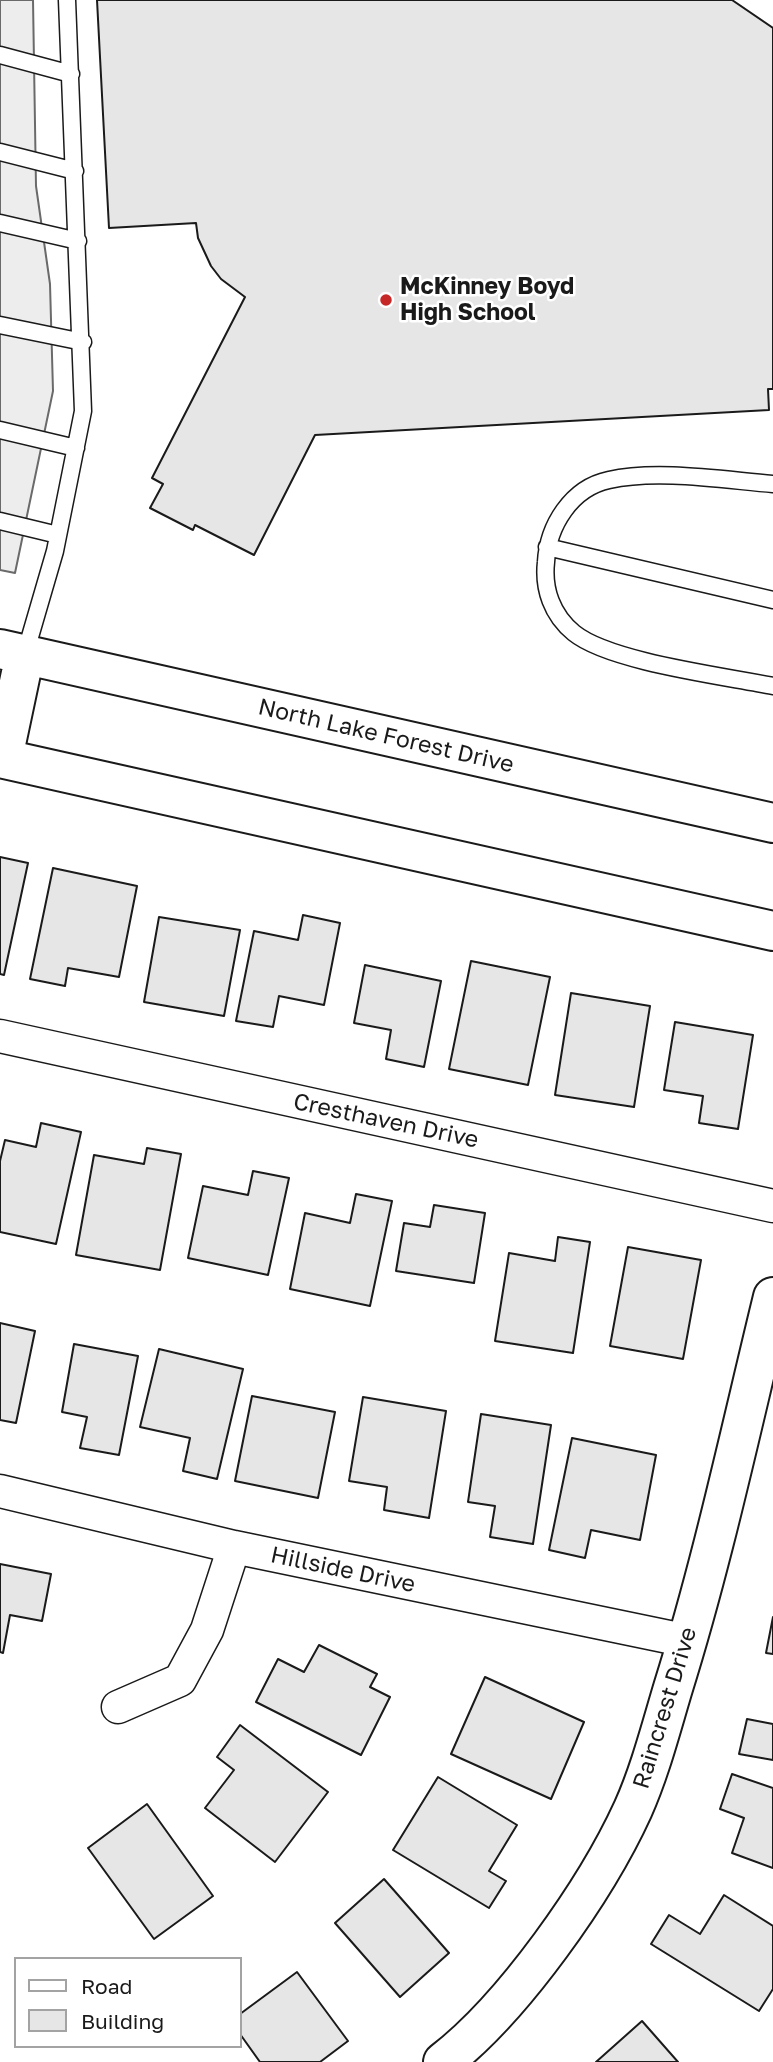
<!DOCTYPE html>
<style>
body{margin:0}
#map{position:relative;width:773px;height:2062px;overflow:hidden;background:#fff;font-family:"Golos Text",sans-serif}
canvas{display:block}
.legend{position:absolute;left:14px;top:1957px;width:228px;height:91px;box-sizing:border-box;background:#fff;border:2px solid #a3a3a3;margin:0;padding:9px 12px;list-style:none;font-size:21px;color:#1a1a1a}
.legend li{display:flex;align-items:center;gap:14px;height:35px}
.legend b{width:35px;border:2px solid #a3a3a3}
</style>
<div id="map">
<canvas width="773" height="2062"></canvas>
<ul class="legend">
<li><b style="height:9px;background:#fff"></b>Road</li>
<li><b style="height:19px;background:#e6e6e6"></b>Building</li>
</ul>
</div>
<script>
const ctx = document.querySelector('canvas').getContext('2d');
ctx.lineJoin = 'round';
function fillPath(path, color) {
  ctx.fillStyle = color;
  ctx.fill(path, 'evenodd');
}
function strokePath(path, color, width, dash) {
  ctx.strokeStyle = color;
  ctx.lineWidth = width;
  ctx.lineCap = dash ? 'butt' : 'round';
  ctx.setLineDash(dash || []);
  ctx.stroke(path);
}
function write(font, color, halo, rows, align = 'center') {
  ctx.font = font + ' "Golos Text",sans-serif';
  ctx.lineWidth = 5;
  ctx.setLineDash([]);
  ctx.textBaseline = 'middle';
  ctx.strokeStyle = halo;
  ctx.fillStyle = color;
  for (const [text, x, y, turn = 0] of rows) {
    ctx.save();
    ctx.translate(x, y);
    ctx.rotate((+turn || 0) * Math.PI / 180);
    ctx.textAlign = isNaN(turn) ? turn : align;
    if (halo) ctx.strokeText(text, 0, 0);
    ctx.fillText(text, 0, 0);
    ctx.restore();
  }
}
const parking = new Path2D(`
 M0,0H33L36,186L50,284L53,391L15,573L0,570Z`);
const building = new Path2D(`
 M97,0H732L773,28V389H768L769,410L315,435L254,555L195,525L193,530L150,508L163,484L152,478L245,297L221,279L211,266L198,238L196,223L109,228Z
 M0,857L28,863L4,975L0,974Z
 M53,868L137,886L119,977L68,968L65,986L30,979Z
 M303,915L340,923L324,1005L279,996L273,1027L236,1021L254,931L298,940Z
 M159,917L240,930L224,1016L144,1002Z
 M471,961L550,977L528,1085L449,1069Z
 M365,965L441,981L424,1067L386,1059L391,1030L354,1023Z
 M571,993L650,1006L634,1107L555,1095Z
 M675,1022L753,1035L738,1129L699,1123L703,1096L664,1090Z
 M41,1123L81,1132L56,1244L0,1232V1161L5,1140L36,1147Z
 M147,1148L181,1154L160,1270L76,1255L94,1155L144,1164Z
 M253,1171L289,1178L268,1275L188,1258L203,1186L248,1195Z
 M356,1194L392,1201L370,1306L290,1289L305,1213L350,1223Z
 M434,1205L485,1213L474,1283L396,1271L404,1223L430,1227Z
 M558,1237L590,1242L573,1353L495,1341L509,1253L555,1261Z
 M628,1247L701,1260L683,1359L610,1346Z
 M0,1323L35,1331L16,1423L0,1420Z
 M74,1344L138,1356L119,1455L80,1448L87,1417L62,1412Z
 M159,1349L243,1369L217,1479L183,1471L190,1438L140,1427Z
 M252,1396L335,1412L318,1498L235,1481Z
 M363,1397L446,1411L429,1518L384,1510L387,1487L349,1481Z
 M481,1414L551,1425L533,1544L490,1537L495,1506L468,1502Z
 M572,1438L656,1455L640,1540L591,1530L585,1558L549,1550Z
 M0,1564L51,1574L42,1621L10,1615L3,1653L0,1652Z
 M773,1617V1654L766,1653Z
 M319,1645L377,1674L370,1687L390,1697L361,1755L256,1702L278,1659L304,1672Z
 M485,1677L584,1722L551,1799L451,1754Z
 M747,1719L773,1724V1760L739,1754Z
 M240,1725L328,1792L275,1862L205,1808L234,1770L217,1757Z
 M732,1774L773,1788V1868L732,1853L744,1818L720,1809Z
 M438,1777L517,1825L489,1871L506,1881L489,1908L393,1850Z
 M147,1804L213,1896L154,1939L88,1848Z
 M384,1879L449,1953L400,1997L335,1923Z
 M724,1895L773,1926V1989L759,2011L651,1944L669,1915L700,1934Z
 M297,1972L348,2041L320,2062H260L240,2034V2014Z
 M642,2021L678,2062H596Z`);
const service = new Path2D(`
 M0,55L71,74
 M0,152L75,171
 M0,223L78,241
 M0,325L83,342
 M0,430L76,448
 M773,484C724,480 657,469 609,480C571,488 548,526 546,562C543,589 552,615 574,633C610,662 724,676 773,686
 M0,521L58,535
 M547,547L773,600
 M25,654L55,551L83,411L67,0`);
const minor = new Path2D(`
 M0,1036L773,1206
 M0,1491L234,1547L688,1641
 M118,1707L180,1680L207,1630L234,1547`);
const tertiary = new Path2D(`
 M443,2062C513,2008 596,1890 633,1809C650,1771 661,1728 673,1688C713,1560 741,1428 773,1297`);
const secondary = new Path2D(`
 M0,649L773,823
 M0,758L773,931
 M3,758L25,654`);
const markers = [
 [386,300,7,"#c62828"]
];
const poiNames = [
 ["McKinney Boyd",400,287],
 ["High School",400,313]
];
const streetNames = [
 ["North Lake Forest Drive",386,736,13],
 ["Cresthaven Drive",386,1121,12],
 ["Hillside Drive",343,1570,12],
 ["Raincrest Drive",665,1708,-73]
];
fillPath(parking, '#ededed');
strokePath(parking, '#6a6a6a', 2);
fillPath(building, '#e6e6e6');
strokePath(building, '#1a1a1a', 2);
strokePath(service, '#1a1a1a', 19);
strokePath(minor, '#1a1a1a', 35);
strokePath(tertiary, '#1a1a1a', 42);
strokePath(secondary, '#1a1a1a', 42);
strokePath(service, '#fff', 16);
strokePath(minor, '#fff', 32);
strokePath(tertiary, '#fff', 38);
strokePath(secondary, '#fff', 38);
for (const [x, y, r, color] of markers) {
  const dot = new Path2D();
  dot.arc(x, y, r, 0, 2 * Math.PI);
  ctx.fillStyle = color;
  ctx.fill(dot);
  strokePath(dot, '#fff', 2.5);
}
write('bold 23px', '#1a1a1a', '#fff', poiNames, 'left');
write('23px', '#1a1a1a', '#fff', streetNames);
</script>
